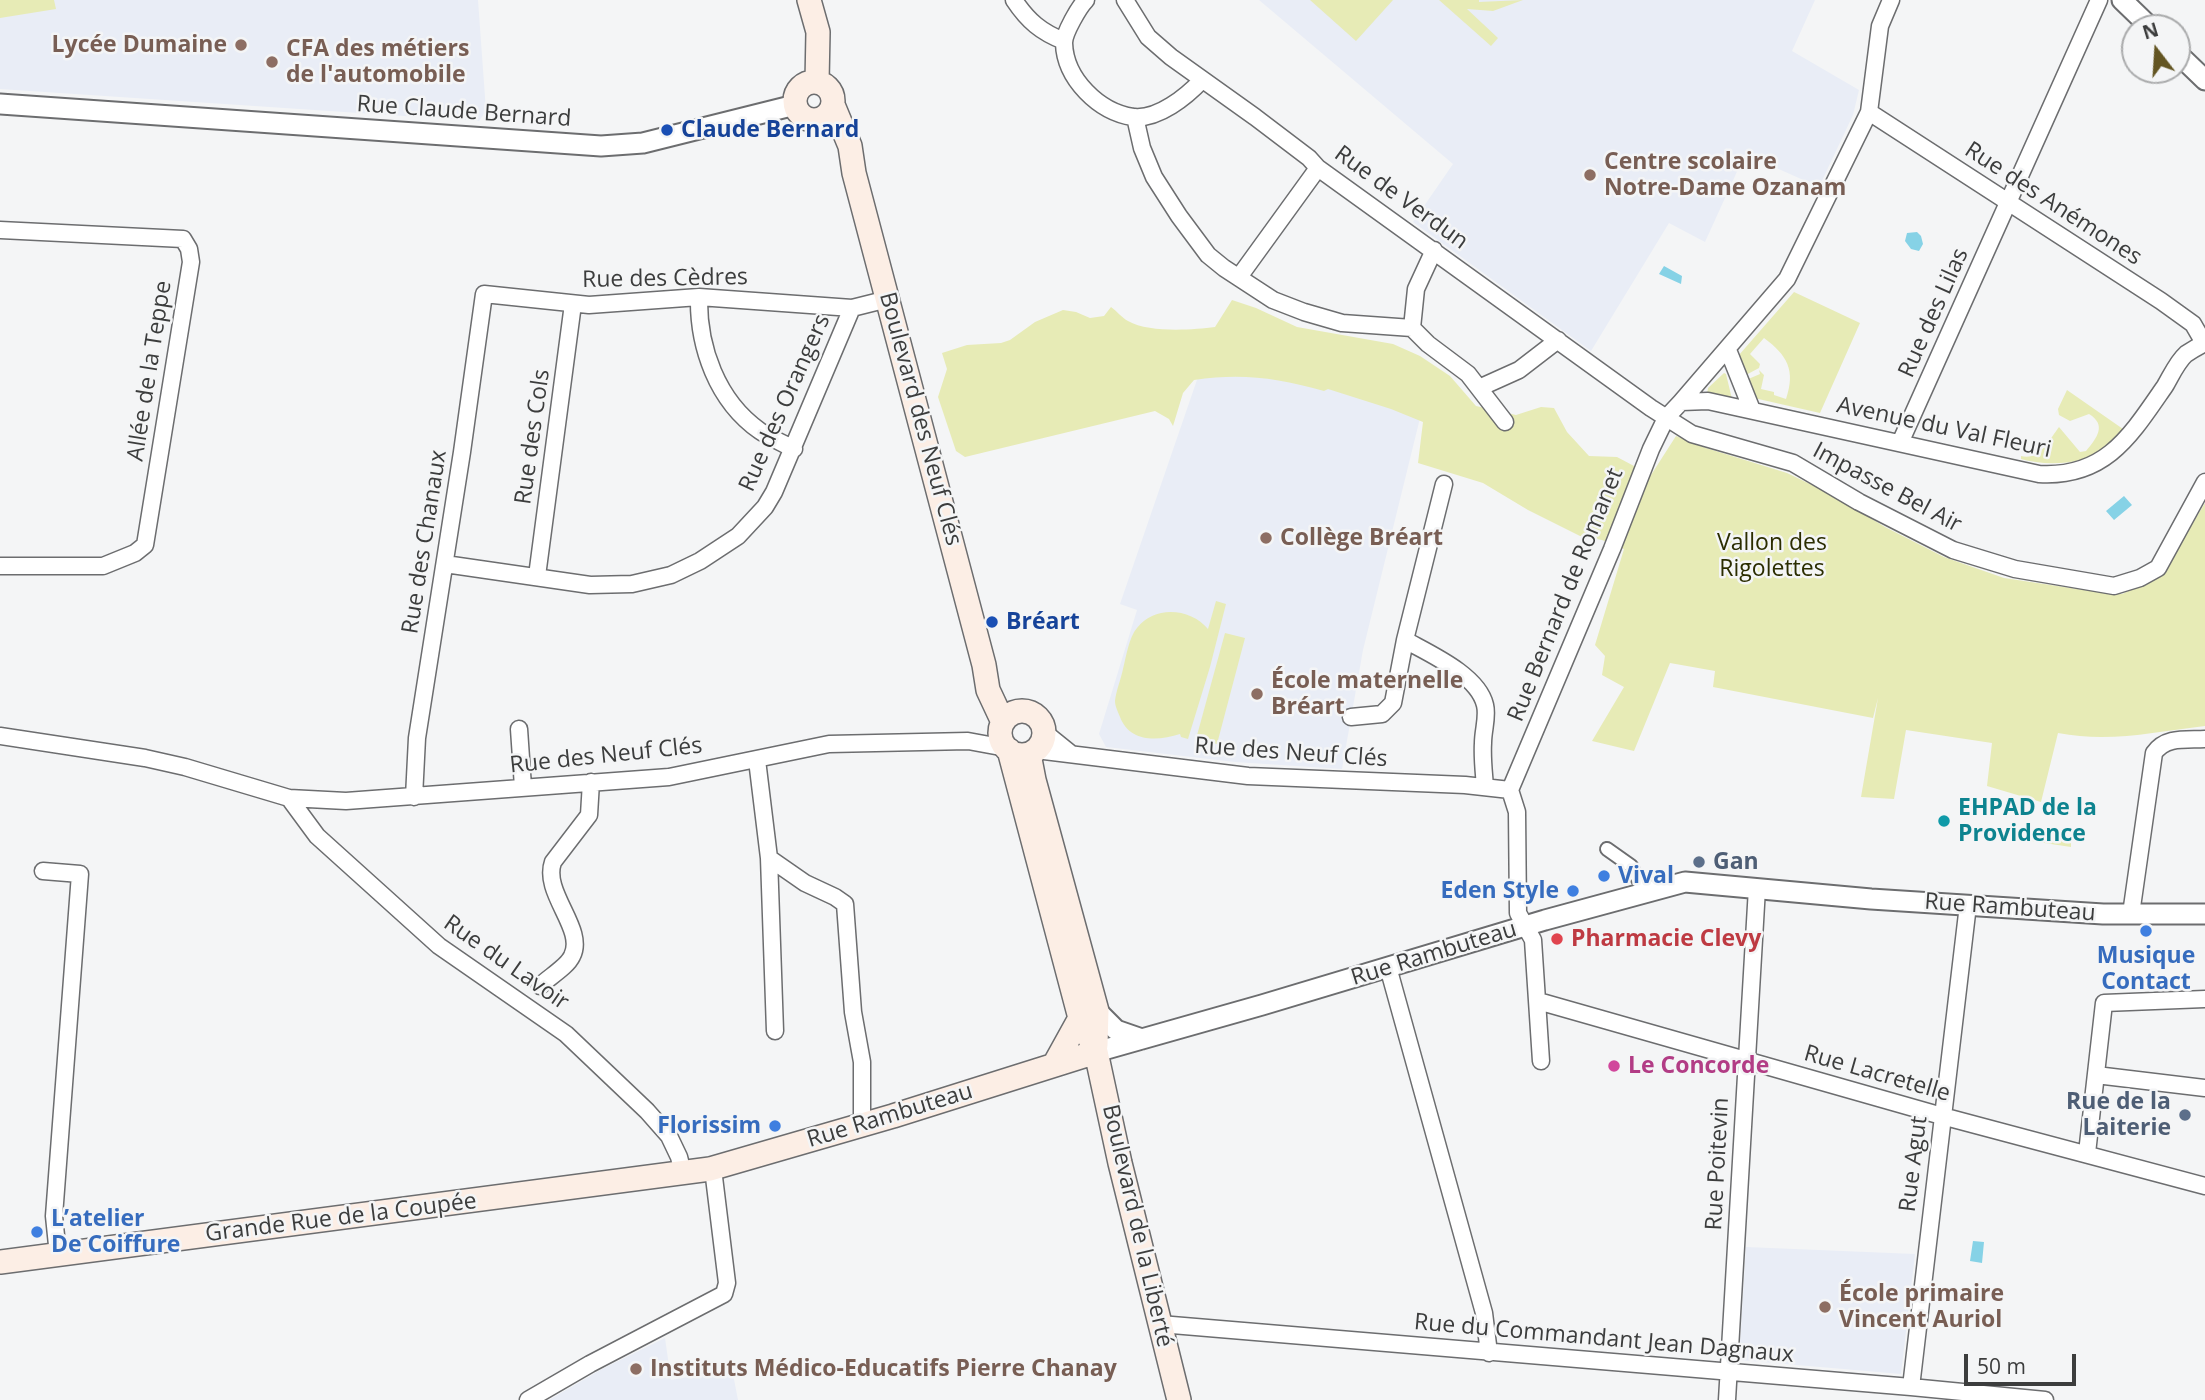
<!DOCTYPE html>
<meta charset="utf-8">
<style>
body{margin:0}
#map{position:relative;width:2205px;height:1400px;overflow:hidden;background:#f4f5f6;font-family:"Open Sans",sans-serif}
canvas{display:block}
.north{position:absolute;left:2121px;top:14px;width:70px;height:70px;box-sizing:border-box;background:#f4f5f6;border:2px solid #aaabac;border-radius:50%;rotate:343deg;font-size:19px;font-weight:700;line-height:28px;text-align:center;color:#3c3d3d}
.north::after{content:'';display:block;margin:auto;width:24px;height:32px;background:#635522;clip-path:polygon(50% 0,100% 100%,50% 72%,0 100%)}
.scale{position:absolute;left:1964px;top:1354px;width:112px;height:32px;box-sizing:border-box;border:4px solid #3c3d3d;border-top:0;padding-left:9px;font-size:21px;line-height:24px;white-space:nowrap;color:#3c3d3d;-webkit-text-stroke:5px #f4f5f6;paint-order:stroke}
</style>
<div id="map">
<canvas width="2205" height="1400"></canvas>
<div class="north">N</div>
<div class="scale">50 m</div>
</div>
<script>
const ctx = document.querySelector('canvas').getContext('2d');
ctx.lineJoin = 'round';
function fillPath(path, color) {
  ctx.fillStyle = color;
  ctx.fill(path, 'evenodd');
}
function strokePath(path, color, width, dash) {
  ctx.strokeStyle = color;
  ctx.lineWidth = width;
  ctx.lineCap = dash ? 'butt' : 'round';
  ctx.setLineDash(dash || []);
  ctx.stroke(path);
}
function write(font, color, halo, rows, align = 'center') {
  ctx.font = font + ' "Open Sans",sans-serif';
  ctx.lineWidth = 5;
  ctx.setLineDash([]);
  ctx.textBaseline = 'middle';
  ctx.strokeStyle = halo;
  ctx.fillStyle = color;
  for (const [text, x, y, turn = 0] of rows) {
    ctx.save();
    ctx.translate(x, y);
    ctx.rotate((+turn || 0) * Math.PI / 180);
    ctx.textAlign = isNaN(turn) ? turn : align;
    if (halo) ctx.strokeText(text, 0, 0);
    ctx.fillText(text, 0, 0);
    ctx.restore();
  }
}
const built = new Path2D(`
 M0,0H478L486,111L479,121L0,89Z
 M1259,0H1815L1792,51L1859,90L1853,115L1819,187L1745,154L1705,242L1669,223L1591,351L1413,222L1453,164Z
 M1210,342L1422,410L1363,650L1342,769L1235,762L1106,747L1099,734L1137,610L1120,604Z
 M1746,1247L1915,1254L1901,1374L1739,1360Z
 M665,1338L671,1380L732,1369L738,1400H549L602,1369Z`);
const green = new Path2D(`
 M0,0H54L56,9L0,18Z
 M1310,0H1393L1356,41Z
 M1439,0H1479V2L1523,0L1493,11L1467,9L1498,38L1491,46Z
 M1794,292L1860,323L1820,413L1754,398L1746,380L1760,374L1759,370L1764,375L1761,389L1774,392V395L1786,399C1796,370 1787,355 1764,338L1750,354L1760,364L1759,368L1744,376L1739,355Z
 M1232,300L1256,308L1297,327L1393,344L1420,356L1450,376L1476,406L1516,415L1541,407L1554,408L1567,432L1589,456L1617,457L1651,475L1676,436L1706,448L1787,473L1831,494L1885,527L1944,557L2004,578L2084,590L2122,594L2157,578L2172,557L2205,503V726C2154,732 2109,743 2058,733L2041,802L1987,786L1992,743L1906,730L1894,799L1861,797L1878,698L1873,718L1713,687L1715,671L1670,663L1634,751L1592,741L1624,687L1602,675L1605,656L1595,645L1624,549L1602,540L1580,536L1528,510L1483,483L1418,463L1423,422L1391,409L1328,389L1324,391C1277,378 1242,373 1194,380L1183,393L1173,426L1169,419L1155,411L965,457L956,451L938,397L947,369L942,353L967,345L1001,343L1010,340L1035,322L1063,310L1076,312L1090,318L1104,316L1111,307C1117,311 1122,318 1128,321C1149,333 1192,330 1215,327Z
 M1724,373L1726,374L1732,399L1707,395L1708,388Z
 M2067,390L2123,429C2117,435 2111,444 2104,450C2082,465 2045,466 2021,459V456C2040,461 2049,440 2059,427L2080,452L2086,451C2097,438 2107,425 2089,414L2070,421L2059,415L2058,409Z
 M1216,601L1226,604L1210,667L1188,739L1181,737L1180,734C1158,741 1130,743 1120,717C1118,712 1115,706 1115,701C1116,691 1121,679 1123,669C1126,657 1129,637 1137,628C1154,605 1191,608 1208,629Z
 M1225,633L1245,638L1217,744L1196,739Z
 M2032,833L2071,839V847L2031,841Z`);
const water = new Path2D(`
 M1917,232L1921,236L1923,244L1919,251L1911,249L1905,241L1907,233Z
 M1664,266L1682,276L1681,284L1659,274Z
 M2124,496L2132,505L2114,520L2106,511Z
 M1973,1241L1984,1242L1982,1263L1970,1261Z`);
const pedestrian = new Path2D(`
 M1607,849L1631,866L1641,885`);
const minor = new Path2D(`
 M1014,0C1028,21 1041,32 1064,41
 M1086,0C1079,7 1064,33 1064,43C1065,79 1099,112 1133,117C1158,120 1187,96 1202,80
 M1125,0L1148,37L1171,57L1255,117L1309,158L1318,168L1651,408L1692,434L1793,463L1859,502L1953,550L2015,569L2114,586L2140,578L2158,568L2205,482
 M1869,112L2161,301L2193,324L2204,343
 M1135,117L1142,148L1154,177L1179,216L1208,255L1224,268L1273,300L1304,312L1342,323L1412,328L1428,344L1468,374L1505,422
 M0,230L183,239L189,249L191,262L145,545L135,553L103,566H0
 M1239,277L1318,168
 M699,297C698,347 717,401 760,431C770,438 783,443 794,449
 M1412,328L1416,289L1434,250
 M1728,350L1752,410
 M1479,388L1519,370L1558,340
 M1681,402L1787,279L1869,112L1880,26L1891,0
 M1900,443L2099,0
 M445,564L590,585L632,584L671,575L700,561L738,536L765,507L774,492L852,308
 M537,576L573,304
 M1405,640C1430,654 1478,675 1485,705C1488,717 1483,730 1483,743C1482,758 1484,773 1485,787
 M1351,717L1382,714L1393,703L1405,640L1444,484
 M519,729L523,787
 M1044,732L1070,753
 M0,736L145,758L185,767L289,798L346,801L669,777L829,744L968,741L1006,748
 M1036,750L1248,776L1465,785L1510,790
 M757,760L769,858L805,883L835,897L845,904L853,1012L862,1062V1125
 M1510,790L1612,549L1651,449L1666,418L1681,402L1708,401L2039,474C2106,478 2131,435 2165,386C2171,376 2177,362 2186,354C2192,350 2199,346 2205,343
 M1510,790L1517,812L1518,913L1533,940L1541,1061
 M414,797L417,738L462,452L484,294L589,305L699,297L852,308L888,299
 M289,798L317,836L439,946L566,1034L647,1111L669,1136L679,1157L683,1173
 M769,858L775,1031
 M43,871L80,874L54,1216L58,1255
 M2131,914L2154,753C2166,736 2186,740 2205,739
 M1388,967L1484,1313L1489,1353
 M540,986C549,977 567,967 572,956C586,929 542,893 553,862L589,815L591,782
 M1538,1001L1942,1116L2205,1186
 M2096,1075L2205,1088
 M2087,1153L2104,1003L2205,999
 M1160,1324L1911,1387L2045,1400
 M1911,1387L1968,905
 M528,1400L590,1364L724,1294L727,1283L713,1169
 M1727,1400L1757,888`);
const tertiary = new Path2D(`
 M2122,0L2151,28
 M2177,53L2205,80
 M0,104L601,146L643,143L795,105
 M1097,1011L1116,1030L1142,1039
 M1096,1052L1262,1005L1545,920L1685,882L1871,899L2103,914H2205`);
const secondary = new Path2D(`
 M809,0L818,32L817,82
 M795 101a19 19 0 1 1 38 0a19 19 0 1 1-38 0Z
 M833,105L850,146L854,173L984,665L988,690L1003,722
 M1000 733a22 22 0 1 1 44 0a22 22 0 1 1-44 0Z
 M1009,750L1080,1018L1096,1052L1120,1163L1179,1400
 M1029,754L1034,780L1097,1011L1096,1045
 M1054,1065L1080,1018
 M0,1262L710,1169L893,1116L1096,1052`);
const markers = [
 [241,45,7,"#8d6e63"],
 [272,62,7,"#8d6e63"],
 [667,130,7,"#1a4fb4"],
 [1590,175,7,"#8d6e63"],
 [1266,538,7,"#8d6e63"],
 [992,622,7,"#1a4fb4"],
 [1257,694,7,"#8d6e63"],
 [1944,821,7,"#0f9aa8"],
 [1699,862,7,"#5c6f8a"],
 [1604,876,7,"#3f7fe0"],
 [1573,891,7,"#3f7fe0"],
 [2146,931,7,"#3f7fe0"],
 [1557,939,7,"#e0444e"],
 [1614,1066,7,"#d1479c"],
 [2185,1115,7,"#5c6f8a"],
 [775,1126,7,"#3f7fe0"],
 [37,1232,7,"#3f7fe0"],
 [1825,1307,7,"#8d6e63"],
 [636,1369,7,"#8d6e63"]
];
const educationNames = [
 ["Lycée Dumaine",227,45,"right"],
 ["CFA des métiers",286,49],
 ["de l'automobile",286,75],
 ["Centre scolaire",1604,162],
 ["Notre-Dame Ozanam",1604,188],
 ["Collège Bréart",1280,538],
 ["École maternelle",1271,681],
 ["Bréart",1271,707],
 ["École primaire",1839,1294],
 ["Vincent Auriol",1839,1320],
 ["Instituts Médico-Educatifs Pierre Chanay",650,1369]
];
const streetNames = [
 ["Rue Claude Bernard",464,112,4],
 ["Rue de Verdun",1401,198,36],
 ["Rue des Anémones",2053,204,33],
 ["Rue des Cèdres",665,279,-1],
 ["Rue des Lilas",1934,313,-66],
 ["Allée de la Teppe",150,371,-81],
 ["Rue des Orangers",785,403,-66],
 ["Boulevard des Neuf Clés",920,419,75],
 ["Avenue du Val Fleuri",1944,428,12],
 ["Rue des Cols",533,437,-82],
 ["Impasse Bel Air",1887,488,28],
 ["Rue des Chanaux",425,542,-81],
 ["Rue Bernard de Romanet",1566,595,-68],
 ["Rue des Neuf Clés",1291,753,4],
 ["Rue des Neuf Clés",606,756,-6],
 ["Rue Rambuteau",2010,908,4],
 ["Rue Rambuteau",1434,954,-17],
 ["Rue du Lavoir",506,963,35],
 ["Rue Lacretelle",1877,1074,16],
 ["Rue Rambuteau",890,1116,-17],
 ["Rue Poitevin",1718,1164,-87],
 ["Rue Agut",1914,1164,-83],
 ["Grande Rue de la Coupée",341,1218,-7],
 ["Boulevard de la Liberté",1137,1226,77],
 ["Rue du Commandant Jean Dagnaux",1604,1339,5]
];
const transitNames = [
 ["Claude Bernard",681,130],
 ["Bréart",1006,622]
];
const parkNames = [
 ["Vallon des",1772,543],
 ["Rigolettes",1772,569]
];
const cultureNames = [
 ["EHPAD de la",1958,808],
 ["Providence",1958,834]
];
const serviceNames = [
 ["Gan",1713,862],
 ["Rue de la",2171,1102,"right"],
 ["Laiterie",2171,1128,"right"]
];
const shopNames = [
 ["Vival",1618,876],
 ["Eden Style",1559,891,"right"],
 ["Musique",2146,956,"center"],
 ["Contact",2146,982,"center"],
 ["Florissim",761,1126,"right"],
 ["L’atelier",51,1219],
 ["De Coiffure",51,1245]
];
const healthNames = [
 ["Pharmacie Clevy",1571,939]
];
const hotelNames = [
 ["Le Concorde",1628,1066]
];
fillPath(built, '#e9edf6');
fillPath(green, '#e7ebb6');
fillPath(water, '#86d2e6');
strokePath(pedestrian, '#6c6d6f', 16);
strokePath(minor, '#6c6d6f', 19);
strokePath(tertiary, '#6c6d6f', 23);
strokePath(secondary, '#6c6d6f', 26);
strokePath(pedestrian, '#fff', 12);
strokePath(minor, '#fff', 16);
strokePath(tertiary, '#fff', 19);
strokePath(secondary, '#fceee5', 23);
for (const [x, y, r, color] of markers) {
  const dot = new Path2D();
  dot.arc(x, y, r, 0, 2 * Math.PI);
  ctx.fillStyle = color;
  ctx.fill(dot);
  strokePath(dot, '#f4f5f6', 2.5);
}
write('bold 23px', '#785e54', '#f4f5f6', educationNames, 'left');
write('23px', '#3c3d3d', '#f4f5f6', streetNames);
write('bold 23px', '#164399', '#f4f5f6', transitNames, 'left');
write('23px', '#2b2d00', '#f4f5f6', parkNames);
write('bold 23px', '#0d838f', '#f4f5f6', cultureNames, 'left');
write('bold 23px', '#4e5e75', '#f4f5f6', serviceNames, 'left');
write('bold 23px', '#366cbe', '#f4f5f6', shopNames, 'left');
write('bold 23px', '#be3a42', '#f4f5f6', healthNames, 'left');
write('bold 23px', '#b23c85', '#f4f5f6', hotelNames, 'left');
</script>
